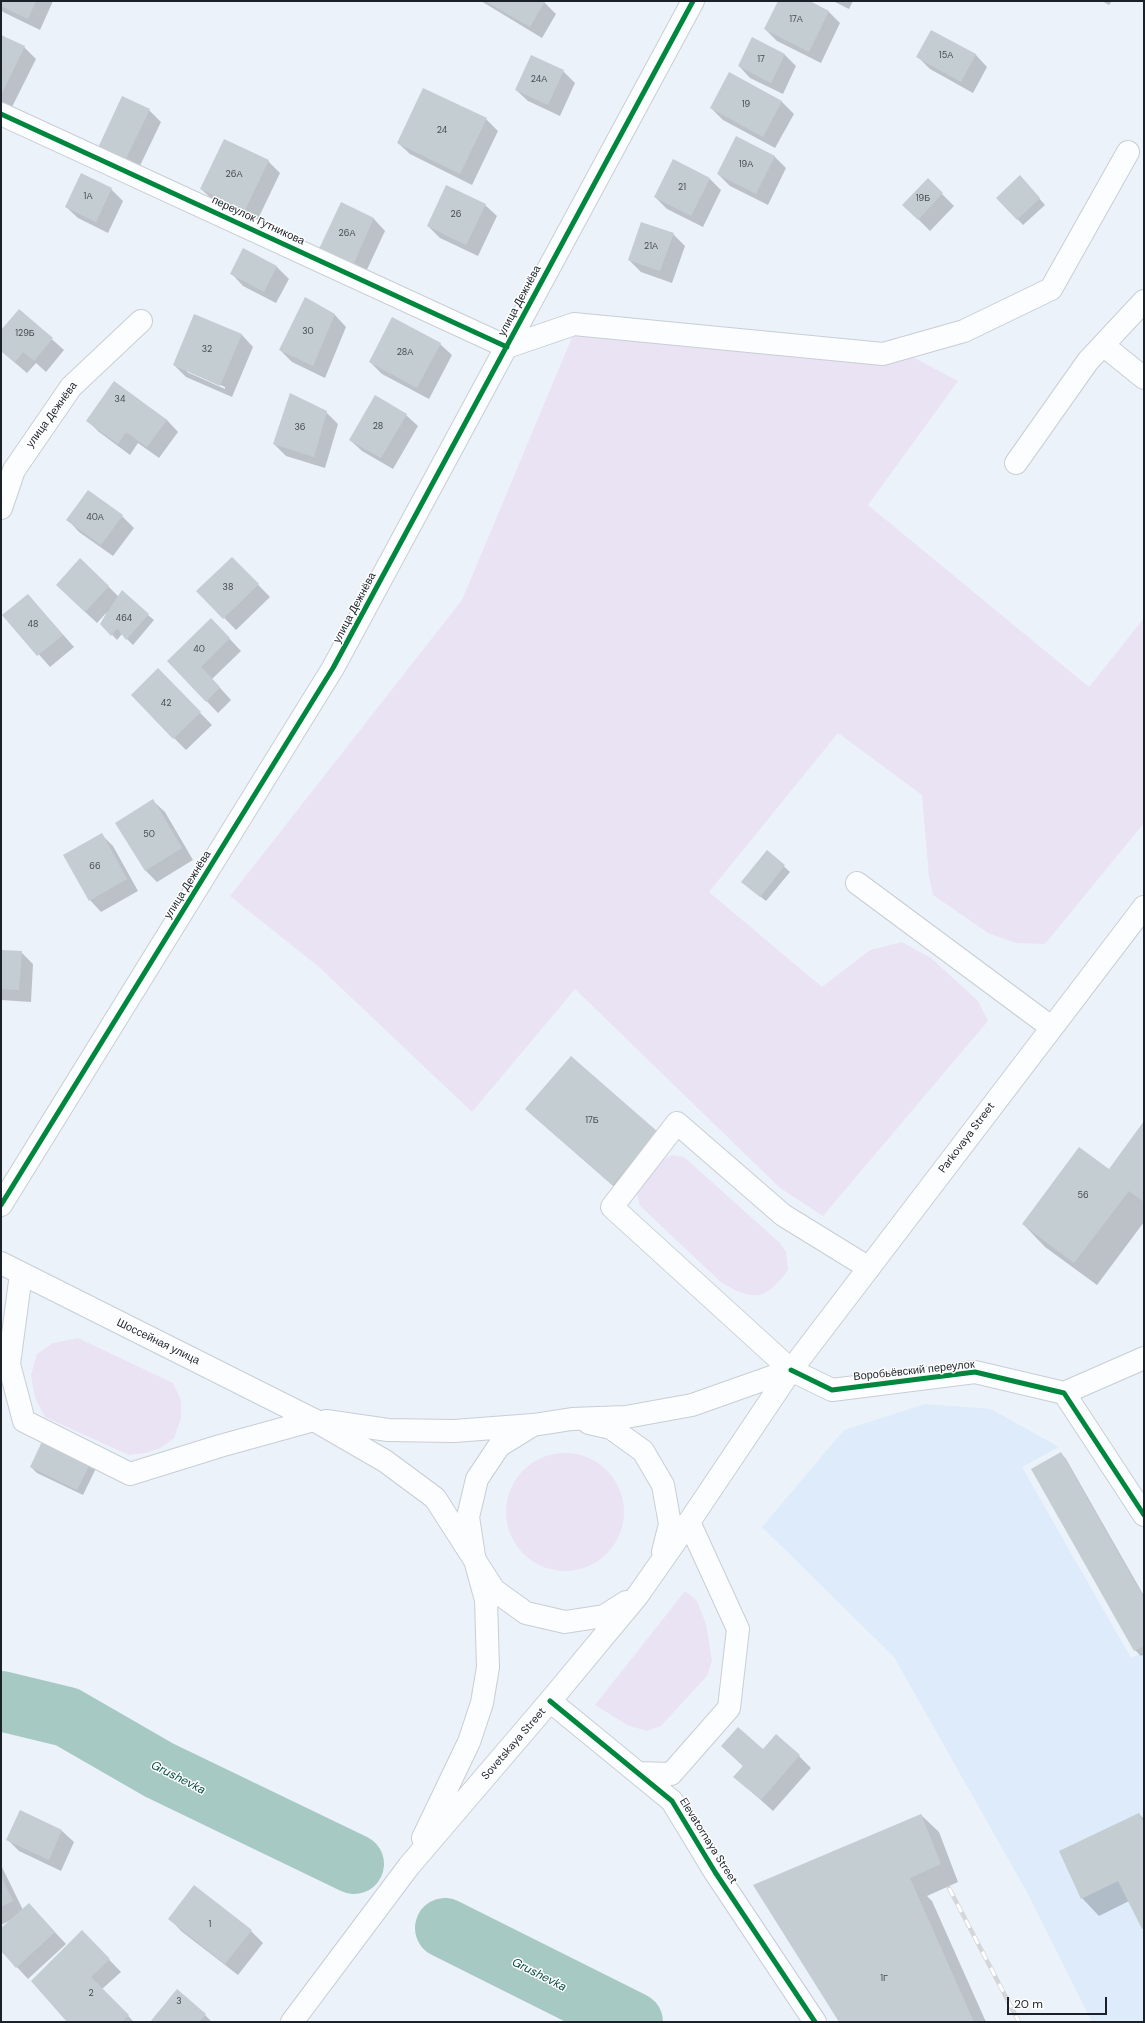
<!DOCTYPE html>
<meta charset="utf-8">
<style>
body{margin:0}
#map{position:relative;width:1145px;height:2023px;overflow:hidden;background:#ecf2f9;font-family:"DM Sans",sans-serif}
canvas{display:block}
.frame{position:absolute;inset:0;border:2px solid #1a2128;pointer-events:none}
.scale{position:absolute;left:1007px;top:1997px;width:100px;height:18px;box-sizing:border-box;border:2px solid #1a2128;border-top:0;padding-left:5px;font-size:12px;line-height:14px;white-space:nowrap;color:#1a2128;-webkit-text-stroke:3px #fefefe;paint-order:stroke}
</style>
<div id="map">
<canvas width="1145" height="2023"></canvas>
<div class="frame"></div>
<div class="scale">20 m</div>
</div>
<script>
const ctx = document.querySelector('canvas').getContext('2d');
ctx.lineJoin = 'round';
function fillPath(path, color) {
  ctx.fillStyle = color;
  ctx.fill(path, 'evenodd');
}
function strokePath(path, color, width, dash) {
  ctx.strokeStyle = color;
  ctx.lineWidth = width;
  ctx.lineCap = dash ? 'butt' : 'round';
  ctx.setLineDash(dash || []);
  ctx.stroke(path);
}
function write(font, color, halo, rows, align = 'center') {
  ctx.font = font + ' "DM Sans",sans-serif';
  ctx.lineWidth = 3;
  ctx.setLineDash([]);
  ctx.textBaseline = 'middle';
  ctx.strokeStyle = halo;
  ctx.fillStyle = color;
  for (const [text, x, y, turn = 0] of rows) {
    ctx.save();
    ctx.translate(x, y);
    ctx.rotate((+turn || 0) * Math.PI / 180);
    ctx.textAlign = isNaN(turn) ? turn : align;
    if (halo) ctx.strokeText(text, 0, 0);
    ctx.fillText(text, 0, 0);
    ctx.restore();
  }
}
const built = new Path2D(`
 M925,1404L991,1409L1059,1447L1022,1467L1131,1658L1144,1652V2022H1092L1028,1894L894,1657L762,1527L844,1430Z`);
const green = new Path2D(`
 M573,335L890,345L958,381L868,505L1089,687L1144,618V823L1045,944L1016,943L988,933L933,895L929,877L922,795L838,733L709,892L822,987L870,950L902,942L931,958L978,1001L988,1021L823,1216L780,1188L575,989L472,1112L319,967L230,896L462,600Z
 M672,1155L684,1157L780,1243L786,1252L788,1270C766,1300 754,1302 722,1283L640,1206L636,1190L655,1165Z
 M78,1338L173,1383L181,1400V1419L174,1438L161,1448L145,1453L129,1455L45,1417L35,1398L31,1375L37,1354L53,1343Z
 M506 1512a59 59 0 1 1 118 0a59 59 0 1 1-118 0Z
 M685,1591L697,1601L706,1624L712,1661L707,1676L661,1726L647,1731L627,1725L595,1705Z`);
const shadow = new Path2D(`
 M1,1H53L40,30L3,12L1,10Z
 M481,1H543L556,14L542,38Z
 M779,1H808L828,11L840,23L821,63L777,41L765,29Z
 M833,1H853L849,9Z
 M1102,1H1112L1109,5Z
 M932,31L976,55L987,67L973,93L930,69L918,57Z
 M1,36L24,47L36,59L12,107L1,101Z
 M785,55L796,66L783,94L750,78L739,66Z
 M563,71L575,83L560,116L528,101L516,90Z
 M730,73L782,102L794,114L775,148L723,120L711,108Z
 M149,110L161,122L136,174L110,161Z
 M486,119L498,131L472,185L410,154L398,143Z
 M774,156L786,168L768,205L730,186L718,174Z
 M268,161L280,173L257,221L213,200L201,189Z
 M710,179L721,190L703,227L667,209L655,197Z
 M928,180L954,206L930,231L904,205Z
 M1025,182L1045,205L1023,225L997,198Z
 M111,189L123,201L108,233L78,218L66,207Z
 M341,204L374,219L385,231L364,276L332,261Z
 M485,205L497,216L478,256L440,238L428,226Z
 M673,234L685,246L672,283L641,272L629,260Z
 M244,250L277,267L289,279L276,303L243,286L232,274Z
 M305,298L335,315L346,327L325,378L292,362L280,350Z
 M19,310L64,350L46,372L36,363L27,373L1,351V331Z
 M195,316L242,335L253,347L232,397L186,377L174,365ZM187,370L225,387V389L187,372Z
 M440,344L452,355L429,399L382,374L370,362Z
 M114,382L167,420L178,432L159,458L138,443L130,455L99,432L87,420Z
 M326,412L338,424L325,468L286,456L274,444Z
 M406,415L418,426L393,469L362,451L350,440Z
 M88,492L122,516L134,528L113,556L79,532L68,520Z
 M232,558L270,597L236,630L198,591Z
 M108,586L119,597L148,615L154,620L133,645L122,634L117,640L101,623L107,612L97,623L69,597Z
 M28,595L74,647L50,667L4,615Z
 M211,619L241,651L212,679L231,700L218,713L168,661Z
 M170,682L212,725L186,750L174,738Z
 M153,801L165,812L193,860L157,882L146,871L117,823Z
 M102,835L113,846L138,891L101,912L90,900Z
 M768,852L790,872L766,901L748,887Z
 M1,951L21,952L33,964L31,1002L1,1000Z
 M532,1115L657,1133L618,1190Z
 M1144,1123V1222L1097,1285L1045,1247L1023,1224L1109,1170Z
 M1061,1453L1066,1459L1144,1596V1654L1141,1656L1135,1650Z
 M100,1460L83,1495L37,1473L31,1467Z
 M722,1746L799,1756L811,1768L773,1811L735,1777L743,1766Z
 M21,1811L62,1831L74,1842L61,1871L19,1851L8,1840Z
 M1139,1814L1144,1819V1930L1129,1901L1099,1916L1082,1898Z
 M921,1815L939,1832L958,1882L927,1896L932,1901L986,2022H841Z
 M1,1865L23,1910L40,1916L66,1944L28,1979L1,1950V1930L11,1920L1,1925Z
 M170,1919L251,1931L263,1943L238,1975L181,1931Z
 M94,1944L121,1972L102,1989L134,2022H69Z
 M205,2015L212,2022H151Z`);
const river = new Path2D(`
 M1,1701L67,1717L159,1770L354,1864
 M445,1928L633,2022`);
const building = new Path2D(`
 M1,1H36L28,19L1,6Z
 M485,1H545L530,27Z
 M778,1H810L829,11L809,52L764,29Z
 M931,30L976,54L961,82L916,57Z
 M1,35L25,46L1,95Z
 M752,37L785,54L771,83L738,66Z
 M531,55L564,70L548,105L515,90Z
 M729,72L782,101L763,137L710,108Z
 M423,88L487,118L460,174L397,143Z
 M122,96L150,109L124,163L97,150Z
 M736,136L775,156L756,194L717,174Z
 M224,139L269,160L245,210L200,189Z
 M673,159L710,178L691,216L654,197Z
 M81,173L112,188L96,222L65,207Z
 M1020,175L1040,198L1017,220L996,198Z
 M928,178L943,193L918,220L902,205Z
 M446,185L486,204L466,245L427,226Z
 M341,202L374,218L353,265L319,249Z
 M641,222L674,233L660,271L628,260Z
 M243,248L277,266L264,292L230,274Z
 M305,297L335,314L313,366L279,350Z
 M19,309L53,338L34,361L23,352L15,362L1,351V330Z
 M194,314L242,334L220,386L173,365Z
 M392,317L441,343L417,388L369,362Z
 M114,381L167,420L147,447L126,432L118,444L86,421Z
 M290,393L327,411L314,457L273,444Z
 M375,395L407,414L381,458L349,440Z
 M88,490L123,515L101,545L66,520Z
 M232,557L259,584L223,619L196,591Z
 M80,558L109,586L85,612L56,585Z
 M122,590L149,614L126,640L117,628L111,636L100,624Z
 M28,594L63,635L37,656L2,615Z
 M211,618L230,638L201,667L220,687L206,702L167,661Z
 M158,668L201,712L173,739L131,695Z
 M153,799L182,848L145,871L115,823Z
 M102,833L127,879L89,901L63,855Z
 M767,850L785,865L760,897L741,882Z
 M1,950L22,951L19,990L1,989Z
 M571,1056L658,1132L612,1185L525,1109Z
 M1144,1121V1202L1129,1191L1074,1263L1022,1224L1079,1147L1109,1169Z
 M47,1431L95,1454L77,1490L30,1467Z
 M1061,1452L1144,1598V1646L1134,1651L1031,1469Z
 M738,1727L763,1749L776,1734L800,1755L761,1800L733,1777L743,1766L721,1746Z
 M20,1810L62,1830L49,1860L6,1840Z
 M1139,1813L1144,1823V1928L1142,1929L1118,1881L1081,1899L1059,1851Z
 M921,1814L941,1864L910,1878L974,2022H839L753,1885Z
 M1,1876L13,1901L1,1907Z
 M194,1885L252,1930L225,1964L168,1919Z
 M29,1903L55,1932L16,1968L1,1951V1928Z
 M82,1930L110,1959L91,1977L129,2015L122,2022H67L31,1981Z
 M177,1989L206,2014L199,2022H150Z`);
const minor = new Path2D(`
 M1,114L507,347L574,324L883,354L964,331L1051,289L1128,152
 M1103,345L1144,378
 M1016,463L1088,361L1144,301
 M1,508L14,470L71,387L141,321
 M857,883L1051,1027
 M1,1205L333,668L693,1
 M869,1268L783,1215L677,1123L612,1207L791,1370L832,1390L975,1372L1064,1393L1144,1515
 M21,1274L9,1364L24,1421L130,1474L220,1446L314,1420
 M1064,1393L1144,1358
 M550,1701L672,1801L715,1872L815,2022
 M638,1773L671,1774L729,1708L738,1629L689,1522`);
const major = new Path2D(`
 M1,1263L314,1420L385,1461L435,1498L494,1590L526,1613L565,1622L604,1616L626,1602
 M326,1421L388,1430L454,1431L533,1425L572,1419L626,1417L692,1405L791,1370
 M589,1423L611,1428L643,1451L663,1485L670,1524L663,1552
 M423,1838L469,1742L482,1703L488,1667L486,1600L474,1556L468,1517L477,1479L499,1446L533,1425
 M292,2022L409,1866L550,1701L638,1595L689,1522L791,1370L1144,907`);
const rail = new Path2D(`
 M949,1888L1019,2022`);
const cycleway = new Path2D(`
 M1,114L507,347
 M1,1205L333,668L693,1
 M791,1370L832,1390L975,1372L1064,1393L1144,1515
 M550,1701L672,1801L715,1872L815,2022`);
const numberNames = [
 ["17А",796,20],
 ["15А",946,56],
 ["17",761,60],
 ["24А",539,80],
 ["19",746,105],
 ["24",442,131],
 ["19А",746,165],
 ["26А",234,175],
 ["21",682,188],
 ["1А",88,197],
 ["19Б",923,199],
 ["26",456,215],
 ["26А",347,234],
 ["21А",651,247],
 ["30",308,332],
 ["129Б",25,334],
 ["32",207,350],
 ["28А",405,353],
 ["34",120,400],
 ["28",378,427],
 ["36",300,428],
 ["40А",95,518],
 ["38",228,588],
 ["464",124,619],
 ["48",33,625],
 ["40",199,650],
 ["42",166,704],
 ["50",149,835],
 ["66",95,867],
 ["17Б",592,1121],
 ["56",1083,1196],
 ["1",210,1925],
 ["1Г",884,1979],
 ["2",91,1994],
 ["3",179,2002]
];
const streetNames = [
 ["переулок Гутникова",258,221,25],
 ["улица Дежнёва",520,301,-62],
 ["улица Дежнёва",52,415,-54],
 ["улица Дежнёва",355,608,-62],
 ["улица Дежнёва",188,885,-58],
 ["Parkovaya Street",967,1138,-53],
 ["Шоссейная улица",158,1342,26],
 ["Воробьёвский переулок",914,1371,-6],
 ["Sovetskaya Street",514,1744,-49],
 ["Elevatornaya Street",708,1841,58]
];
const waterNames = [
 ["Grushevka",178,1778,27],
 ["Grushevka",539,1975,27]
];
fillPath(built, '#ddebfa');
fillPath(green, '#eae3f4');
fillPath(shadow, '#0003');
strokePath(river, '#a6c9c4', 60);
fillPath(building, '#c4cdd2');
strokePath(minor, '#c8ced5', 24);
strokePath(major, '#c8ced5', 24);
strokePath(minor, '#fcfdfe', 22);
strokePath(major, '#fcfdfe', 22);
strokePath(rail, '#d4d6d8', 4.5);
strokePath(rail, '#fefefe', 3, [9]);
strokePath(cycleway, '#00873e', 5);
write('9px', '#444c52', null, numberNames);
write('11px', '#1a2128', '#fefefe', streetNames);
write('italic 12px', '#064c41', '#fefefe', waterNames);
</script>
